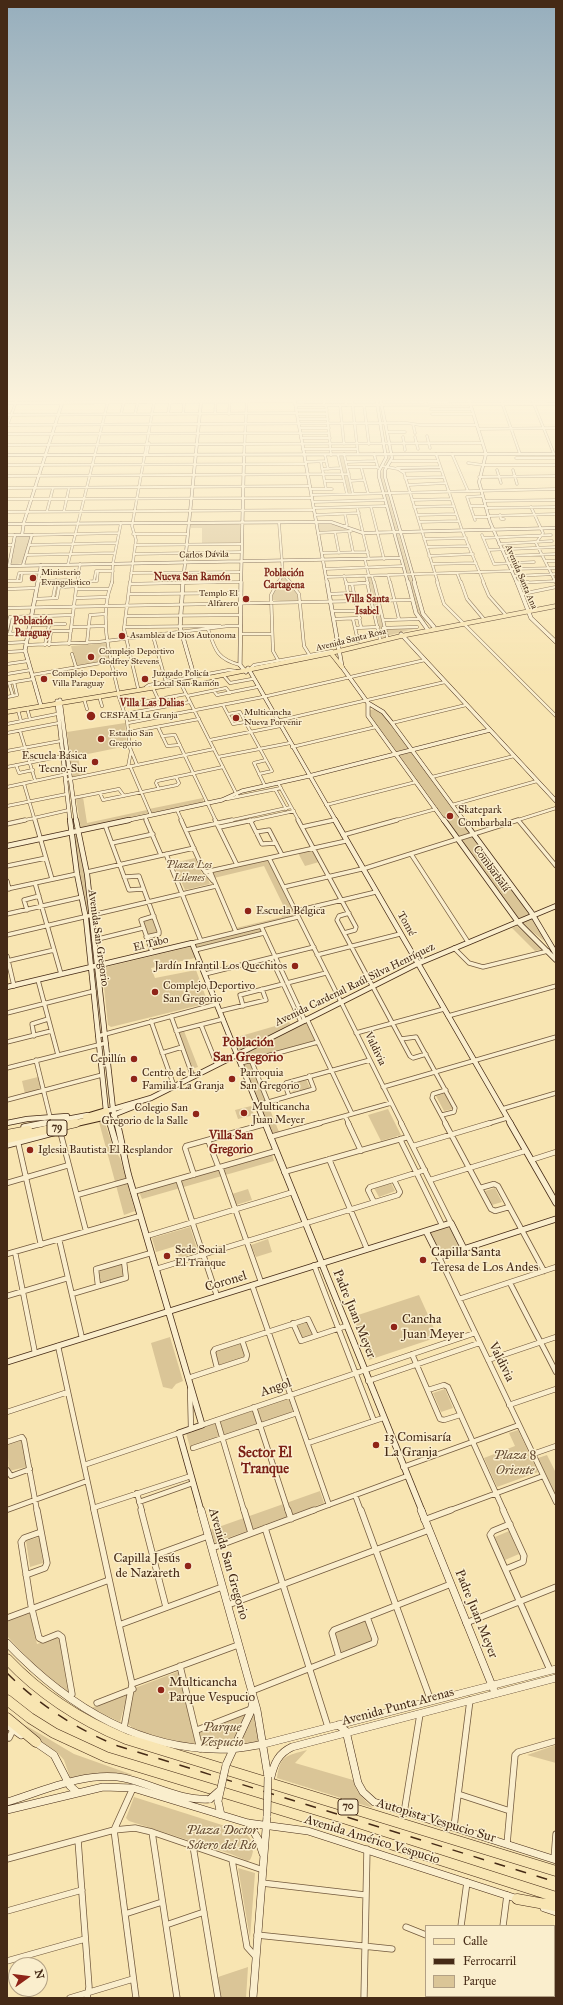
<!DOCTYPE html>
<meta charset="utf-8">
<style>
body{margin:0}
#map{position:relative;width:563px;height:2005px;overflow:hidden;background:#f8e5b2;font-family:"IM FELL Great Primer",serif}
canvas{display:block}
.frame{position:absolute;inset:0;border:8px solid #452a16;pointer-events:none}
.legend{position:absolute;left:425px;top:1925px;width:130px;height:72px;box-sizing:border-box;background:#faeecd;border:1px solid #b2a084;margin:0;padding:5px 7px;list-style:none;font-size:12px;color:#452a16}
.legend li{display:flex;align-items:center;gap:8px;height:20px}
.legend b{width:20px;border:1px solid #b2a084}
.north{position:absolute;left:8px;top:1957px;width:40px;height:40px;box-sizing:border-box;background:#faeecd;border:1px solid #b2a084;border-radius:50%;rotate:76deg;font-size:11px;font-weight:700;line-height:16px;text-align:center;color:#452a16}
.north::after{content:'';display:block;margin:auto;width:14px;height:18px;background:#8f2418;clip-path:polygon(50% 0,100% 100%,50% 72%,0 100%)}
</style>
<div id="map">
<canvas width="563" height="2005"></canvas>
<div class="frame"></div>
<ul class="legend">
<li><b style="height:5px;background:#f8e5b2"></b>Calle</li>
<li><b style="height:5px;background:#452a16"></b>Ferrocarril</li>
<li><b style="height:11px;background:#dac597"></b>Parque</li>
</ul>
<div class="north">N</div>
</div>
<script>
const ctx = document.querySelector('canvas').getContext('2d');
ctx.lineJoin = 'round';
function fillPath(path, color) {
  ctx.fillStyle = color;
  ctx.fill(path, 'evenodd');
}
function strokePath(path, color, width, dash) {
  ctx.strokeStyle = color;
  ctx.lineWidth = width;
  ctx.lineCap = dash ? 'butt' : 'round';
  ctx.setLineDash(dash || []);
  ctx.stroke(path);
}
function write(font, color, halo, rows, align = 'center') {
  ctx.font = font + ' "IM FELL Great Primer",serif';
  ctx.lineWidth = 3;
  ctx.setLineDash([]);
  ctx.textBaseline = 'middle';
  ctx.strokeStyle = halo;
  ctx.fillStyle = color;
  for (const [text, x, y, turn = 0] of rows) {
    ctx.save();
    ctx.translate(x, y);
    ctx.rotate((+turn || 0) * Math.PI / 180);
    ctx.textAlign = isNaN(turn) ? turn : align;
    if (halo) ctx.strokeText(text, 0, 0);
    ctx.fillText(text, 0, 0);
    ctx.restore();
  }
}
const green = new Path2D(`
 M388,455H390L391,460L383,472V478L417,599L421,614L426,621L423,622L417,614L380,475L387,461Z
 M339,456H343L352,493H348Z
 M318,523H332L346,529V532L320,533Z
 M191,524H239L240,525V543L202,544V528H191Z
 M29,535L30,537L22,563L13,565L11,563L16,537Z
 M371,576L383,628L417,627L418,628L382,637L368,577Z
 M283,577L294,587L299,599L297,603L272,600L271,594Z
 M106,643L110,660L76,666L71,646Z
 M375,709L382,712L531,916L547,943L522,924L370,715V710Z
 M125,723L127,746L78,756L81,774L73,777L67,732Z
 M83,797L87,823L147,810L148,813L81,829L76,799Z
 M203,798V802L151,813L149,809Z
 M74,834L77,836L85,873L88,913L78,873Z
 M312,850L319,862L305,866L298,853Z
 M195,858L202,874L207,877L210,884L185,890L173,863Z
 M268,860L295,916L237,930L236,928L282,917L279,909L284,907L264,866L214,878L212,873L214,871Z
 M153,918L158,931L148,935L142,921Z
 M517,926L543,949L535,951L512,928Z
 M260,928L262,931L260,933L195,948V944Z
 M189,947L191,948L195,958L151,968L155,978L196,970L208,1003L111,1027L108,1025L102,968Z
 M289,1022L291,1025L242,1051L239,1050L234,1038Z
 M305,1023L309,1024L317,1041L243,1062L240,1055Z
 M184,1031L198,1067L192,1069L178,1032Z
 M251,1062L279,1132L271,1133L260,1107L261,1106L244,1064Z
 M38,1077L41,1089L25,1094L22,1081Z
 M306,1079L310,1088L293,1092L289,1083Z
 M445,1093L453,1109L444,1111L436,1096Z
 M251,1106L254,1115L238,1119L235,1110Z
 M388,1109L401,1135L381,1141L368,1115Z
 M104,1120L113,1147L120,1158L135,1211L124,1215L99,1122Z
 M272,1154L274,1161L142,1199L139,1192Z
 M391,1183L395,1191L379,1197L374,1188Z
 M495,1188L502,1202L492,1205L485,1191Z
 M248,1189L252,1200L236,1205L232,1194Z
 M190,1227L198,1252L179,1258L176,1246L156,1252L152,1238Z
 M450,1227L461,1249L440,1256L429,1233Z
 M268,1239L272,1252L256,1257L251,1245Z
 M123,1263L125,1277L100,1284L97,1270Z
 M419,1295L438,1337L369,1360L352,1317Z
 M309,1322L314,1335L301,1339L296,1326Z
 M170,1337L183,1381L176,1384L172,1389L163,1387L151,1343Z
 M241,1343L246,1357L219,1365L215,1351Z
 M445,1389L453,1408L441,1412L433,1393Z
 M289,1399L294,1416L191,1451L186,1433Z
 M518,1430L538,1472L497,1487L484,1458L515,1446L509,1433Z
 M23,1440L26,1467L9,1471L7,1444Z
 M547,1455L556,1473V1496L538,1458Z
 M320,1491L324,1503L214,1543L210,1530Z
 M509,1531L519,1554L505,1560L495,1537Z
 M39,1537L43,1563L30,1567L26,1541Z
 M28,1613L30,1614L37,1644L59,1637L68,1693L40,1671L7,1636V1619Z
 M365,1620L372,1641L341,1652L334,1631Z
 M177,1672H179L197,1742L195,1745C182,1742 136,1734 128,1724L135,1688Z
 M127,1695L120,1722L91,1708Z
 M255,1709L260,1742L238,1746Z
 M247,1712L232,1744L228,1747L200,1746L198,1731Z
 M25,1725L74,1754L133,1775L97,1774L71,1780L64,1760L57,1752L45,1745Z
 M556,1745V1763L527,1755Z
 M307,1750L295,1763L353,1780C356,1793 364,1799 373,1808L277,1778C280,1755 286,1756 307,1750Z
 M134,1797L244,1832C253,1839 256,1849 250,1860L247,1861L231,1854L129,1821L126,1818Z
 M238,1868L255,1873L250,1938Z
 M248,1967L246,1998H221L218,1977Z`);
const streetFar4 = new Path2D(`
 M18,397H96
 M324,397V405
 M424,397L426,404
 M500,397L520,454
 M531,397L554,454
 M295,399H311
 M346,400V405
 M352,400L358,454
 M326,405L331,455
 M340,405L344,444
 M364,405L369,444
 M431,409H472
 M297,410H327
 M121,414L125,397
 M135,414L139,397
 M168,414L171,397
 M183,414L185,397
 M215,414L216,397
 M229,414L230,397
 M297,414H327
 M432,414H473
 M7,415L297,413
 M298,419H328
 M413,424L415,433
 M7,425L407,423L420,425H477
 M7,426L18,397
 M300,428H329
 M478,429L556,428
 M387,432H405
 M7,434L329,433
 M427,436L430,448
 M403,437L405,450
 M415,437L418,449
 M301,438H330
 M7,445L482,443
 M303,449H357
 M147,454L149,443
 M244,454L247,397
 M344,454L353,494
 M374,454L378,468
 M436,454L462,530L484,583
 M452,454L468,491
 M325,455L328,469
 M338,455L347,494
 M516,458H556
 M392,461H437
 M306,462L326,461
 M321,462L326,489
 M346,462L375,461
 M468,463L483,465H556
 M7,465L306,464
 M382,466L398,469L404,473L438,583
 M347,467H377
 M361,467L368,493
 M397,468L440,467
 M322,469L341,468
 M497,470L501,483
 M513,470L517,484
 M401,471L441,470
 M7,476L349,474
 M479,477L556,476
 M405,478L443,477
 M325,481H344
 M350,481L364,480
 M408,485L446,483
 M7,488L310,486
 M311,489H332
 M312,495L556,489
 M7,499L312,498
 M412,500L451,499
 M484,501L556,500
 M313,502L385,500
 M470,506H485
 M357,507L369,559
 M371,507L384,559
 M414,507L454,506
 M531,507L543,533L536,543L556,583
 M314,508L386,506
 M486,508L556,507
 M47,511L53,488
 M64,511L69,488
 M7,512L314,510
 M315,515L359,513
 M417,515L456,514
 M500,515L501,519H504
 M488,516L556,514
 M474,517H488
 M475,520L467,497L483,496
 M419,522L459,521
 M279,523L283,574L291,583
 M344,526L347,525L345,514
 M335,532L339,553
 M349,532L353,552
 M318,533L351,531
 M133,534H187
 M7,535H15
 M32,535L119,533
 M482,535L494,564L534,562
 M483,538L551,535
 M424,539L466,538
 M499,544L552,541
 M7,545H13
 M29,545L117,543
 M135,545L241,544
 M427,547L469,546
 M488,550L556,547
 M322,553L368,552
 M134,554L241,552
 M26,555L115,553
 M429,556L473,554
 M505,556L556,554
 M365,560L369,576
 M545,561H556
 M68,564L109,397
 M432,564L476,563
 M325,569L403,566
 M511,569L556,568
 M131,573L241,572
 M457,573L461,583
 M388,575L390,583
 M344,576L346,583
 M366,576L368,583
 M372,576L374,583
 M514,576L556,574
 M326,577L512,571
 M7,581H21L22,573
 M17,581L19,573L79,572
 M38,581L71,580
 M94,581L96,571H113
 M78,582L97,581L98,571
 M55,583L56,580
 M77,583L80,564
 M112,583L113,563L121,523
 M130,583L136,540L132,526L155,397
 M161,583L241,582
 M278,583L283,574
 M358,583H368
 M517,583L556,581`);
const streetFar3 = new Path2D(`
 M112,582C98,618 110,656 118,691
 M130,582L124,629L138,688
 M290,582L299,594L304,646L309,654
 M346,582L348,593
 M367,582L380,639
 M374,582L387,637
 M390,582L399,619
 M437,582L444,604L556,716
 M461,582L467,599L483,618
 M483,582L489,596L505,614
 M517,583L528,582
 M130,584L216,582
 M346,584L368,583
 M352,584L361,627
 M7,589L37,588
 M77,589H109
 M129,594L241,593
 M330,594L354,593
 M522,594L556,587
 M53,598L56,582
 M75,598L108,597
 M35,599L57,598L59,587L77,586
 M7,608L412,600
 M333,611H358
 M126,616L241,615
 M334,619L360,618
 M383,620L418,619
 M30,625L65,624
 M226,626H241
 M71,627L105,626
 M124,627L220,626
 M355,628L378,627
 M383,628L417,627
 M208,629C215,650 217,659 240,665
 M7,630L10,617L73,615
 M48,631H71
 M10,633L13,617
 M7,634L29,633
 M241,634H272
 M153,636L166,682
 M357,636L380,635
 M339,642L358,641L353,619
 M7,643L27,642
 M87,643L90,615L106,614
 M69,644L77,582
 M26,645L98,642L228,626
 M45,645L49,625
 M49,645L51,631
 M7,652L25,651
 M72,654L76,667
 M278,660L273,651L271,595L278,582
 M7,664L28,661
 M251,668L254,665L332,651
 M7,674L31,670
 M32,675L112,661
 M224,676L230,683L252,679
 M181,684L238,797
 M153,688L158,699
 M149,689L146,687L149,685L229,670L236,671
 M214,691L217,695L257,687
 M118,694L127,721L130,748L137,765
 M13,696L9,683L33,679
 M99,696L102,706
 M187,696L226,688L230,693
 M7,697L17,695L14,682
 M84,699L87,709
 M223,705L233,724L245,722
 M122,706L186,694
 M27,708L30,719
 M18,710L21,721
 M125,714L190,702
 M228,714L240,712L272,771L259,774
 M277,721L445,682
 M128,723L263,697L425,660
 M392,723L466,705
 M7,724L57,714
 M158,727L167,746L180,745
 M20,731L35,780
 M129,732L199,719
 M7,733L59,723
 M162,736L175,735L216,821
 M210,740L280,726
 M292,747L376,727
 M7,751L61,741
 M218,757L290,743
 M16,765L19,773L33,770
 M130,766L151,815
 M7,767L63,756
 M128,767L131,751
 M432,777L514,756
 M65,780L214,749
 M278,783L299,821
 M24,784L35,821
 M265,786L254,763L266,760
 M7,787L67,774
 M159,789L156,783L157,781L223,767
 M275,789L286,809
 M100,793L103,800L177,785L179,783L176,777
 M73,798L119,789L124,796
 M227,799L281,788
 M326,805L416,782
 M452,805L537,781
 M7,806L67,794
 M177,810L182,821
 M145,817L147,821
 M21,821L69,810
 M228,821L291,807
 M248,821L294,811
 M330,821L334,820
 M393,821L436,809
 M515,821L556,808`);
const streetFar2 = new Path2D(`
 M35,820L52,879
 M146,820L161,855
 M181,820L203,869L213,881
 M215,820L237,865
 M250,820L262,844L276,843
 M298,820L356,927L355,930L344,933
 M518,820L556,866
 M7,824L25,820
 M105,825L129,890L143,889
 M220,827L253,820
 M302,827L334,820
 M186,830L232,820
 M256,832L269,830L282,855
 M343,835L397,820
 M112,843L153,834
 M166,854L201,941
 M411,854L468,942
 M269,858L402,1124
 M7,866L46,858
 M210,871L236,932
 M87,872L194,848
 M205,872L346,841
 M124,877L139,876L159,931V934L146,937
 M7,881L9,889
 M35,883L61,974
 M284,887L366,868L518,820
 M7,889L77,874
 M27,910L24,900L39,896
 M296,911L376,892
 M349,913L339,916L337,920L410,1056L413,1058L426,1054
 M7,914L82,897
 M261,926L305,1021
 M7,935L216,886
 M94,940L143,928
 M192,943L298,917
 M454,948L469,963L483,967L548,951
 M195,950L264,933
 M152,952L141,920L154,916
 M317,955L400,934
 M7,956L14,986
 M271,958L301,1022
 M7,961L54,950
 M205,974L314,947
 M38,980L58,1055
 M287,983L326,973
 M243,1006L240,995L283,984
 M220,1011L266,1000L262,989
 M7,1013L94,991
 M171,1016L193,1077
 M448,1016L556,986
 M307,1019L352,1114
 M151,1021L174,1086
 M201,1025L217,1065
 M176,1031L223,1019
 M356,1033L444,1009
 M34,1036L32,1024L48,1019
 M98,1036L217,1004
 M401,1039L416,1037L455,1108L454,1112L442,1115
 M7,1042L51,1031
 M162,1053L182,1047
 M36,1060L50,1117
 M251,1060L268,1102
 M241,1063L318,1042
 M7,1068L106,1043
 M383,1087L556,1037
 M289,1096L285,1085L286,1083L370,1060
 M7,1100L102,1075
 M258,1105L314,1089L309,1076
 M502,1109L556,1093
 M345,1116L349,1124
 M316,1124L391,1103
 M446,1124L432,1098L433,1094L446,1090
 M487,1124L507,1118`);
const streetFar1 = new Path2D(`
 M348,1123L361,1151
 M401,1123L451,1223
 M445,1123L491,1209L495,1211L509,1207
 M60,1131L86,1231
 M270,1137L320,1123
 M400,1139L442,1225
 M208,1140L218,1166L221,1169L261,1282
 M18,1142L41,1245
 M413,1146L490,1123
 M329,1159L367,1249
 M531,1160L556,1152
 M284,1172L408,1137
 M194,1175L185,1148L186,1146L265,1124
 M178,1179L217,1296
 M430,1180L525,1151
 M7,1183L69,1165
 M480,1188L494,1184L498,1186L544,1271
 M133,1192L276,1151
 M77,1195L130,1180
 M374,1202L368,1190L370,1187L425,1170
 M147,1236L293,1192
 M59,1239L82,1338
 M15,1252L35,1353
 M7,1254L140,1216
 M439,1257L556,1502
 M314,1265L374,1421
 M156,1269L398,1195L400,1192L394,1180
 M510,1283L556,1372
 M252,1285L329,1505
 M98,1286L96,1269L151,1253
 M72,1294L126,1278L124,1261
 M7,1296L68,1278
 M459,1299L556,1267
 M293,1323L301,1341L346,1326
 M58,1346L94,1511
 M412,1354L440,1419L444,1420L460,1415
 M488,1360L556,1337
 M217,1368L213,1352L215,1349L308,1319L316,1336
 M188,1378L246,1359L247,1355L242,1340
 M368,1381L479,1343
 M190,1389L191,1429
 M428,1390L444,1385L448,1387L504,1511
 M509,1405L556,1389
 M254,1407L288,1511
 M7,1412L68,1392
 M217,1420L244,1511
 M202,1425L475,1333
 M7,1442L22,1437L24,1440L37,1511
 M308,1443L383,1418
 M193,1448L297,1413
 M533,1454L556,1446
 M84,1465L179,1433
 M403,1467L519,1425
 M7,1470L11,1476L30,1469
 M137,1493L142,1511
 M355,1495L361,1511
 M139,1502L193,1483
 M93,1508L191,1476
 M7,1510L87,1481
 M312,1511L407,1476
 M448,1511L543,1476`);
const street = new Path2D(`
 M94,1510L132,1684L124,1728
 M141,1510L166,1607
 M244,1510L251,1533
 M288,1510L291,1519
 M361,1510L431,1701
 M503,1510L524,1556L523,1562L506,1569
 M424,1520L451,1510
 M510,1524L493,1531L490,1535L550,1670
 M265,1528L328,1727
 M41,1532L24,1538L21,1542L31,1605L39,1638L43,1640L58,1634L62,1637L72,1694
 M212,1548L314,1510
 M153,1556L208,1536
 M26,1575L45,1568L47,1563L37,1510
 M228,1605L429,1530
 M7,1618L109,1580
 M466,1623L556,1587
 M119,1625L222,1587
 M339,1657L332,1633L334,1630L451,1584
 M180,1666L200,1749
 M132,1684L238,1645
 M252,1691L374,1643L375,1639L367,1617
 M97,1703L133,1689
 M197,1730L251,1709
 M9,1738L13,1730
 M133,1788L114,1830L136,1998
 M458,1794L510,1811
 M404,1813L420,1714
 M454,1827L470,1700
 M152,1832L177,1998
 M78,1840L89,1987L87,1998
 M507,1844L515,1755L518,1752L556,1741
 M193,1846L218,1998
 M7,1859L114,1830L135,1828L152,1832L263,1870
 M554,1859L556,1834
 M232,1860L247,1947L256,1957
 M262,1883L365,1895
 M7,1911L82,1890
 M125,1914L162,1902
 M166,1925L204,1912
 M461,1926L467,1882
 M503,1926L507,1895
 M406,1927L426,1935
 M257,1935L392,1949
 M7,1961L85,1939
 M554,1985L556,1986
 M453,1996V1998
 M495,1996V1998
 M70,1998L133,1979
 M364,1998L367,1849`);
const secondaryFar4 = new Path2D(`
 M294,397L327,583
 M376,397L386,458L379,471V477L408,583
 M380,397L392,458L385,470V477L415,583
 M468,397L486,454L479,482L490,522L517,583
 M7,403L295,401
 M296,405L556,404
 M7,455L556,454
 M7,524L331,522L363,533L556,528
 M22,535L24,522L64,397
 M7,566L401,558
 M9,566L15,535H32L23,565
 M38,583L41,565
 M183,583L201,402
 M241,583L244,454`);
const secondaryFar3 = new Path2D(`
 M38,582L25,650L41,706
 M183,582L180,627L195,679
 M241,582L240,665L246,672
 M327,582L342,667L368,703L383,712L392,723L464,821
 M408,582L416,613L428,630
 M414,582L423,614L434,627
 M517,582L531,618L556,642
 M401,634L556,801
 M248,668L336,821
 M60,700L76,821
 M57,701L70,821
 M368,703V716L444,821
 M124,821L222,800L242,791L309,776L490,730`);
const secondaryFar2 = new Path2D(`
 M70,820L77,874L86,919L106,1111L110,1124
 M76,820L87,874L113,1109L117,1124
 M335,820L511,1124
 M444,820L518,922L556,960
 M463,820L531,912L556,954
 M7,846L129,820
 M7,987L192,943L265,1124
 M103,1112L151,1098L417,964L556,906
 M113,1115L138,1105
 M7,1123L27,1119L67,1116
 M40,1124L88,1115`);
const secondaryFar1 = new Path2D(`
 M110,1123L116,1144L122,1151
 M117,1123C122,1141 124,1159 129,1177L202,1425L179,1433L201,1511
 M265,1123L422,1511
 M510,1123L556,1203
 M24,1127L45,1123
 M7,1145L60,1131
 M426,1231L439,1257L556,1219
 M7,1362L451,1223L464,1249`);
const secondary = new Path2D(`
 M201,1510L257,1710L268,1777
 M421,1510L495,1693
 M7,1643C66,1705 139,1752 228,1749C240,1749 252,1746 264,1744L556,1669
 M7,1725L21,1735
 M338,1725L346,1731L358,1783L363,1792L374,1802L556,1860
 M35,1742L54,1755L70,1786L77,1792
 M226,1765L251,1711L253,1701
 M271,1777C274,1763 279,1753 292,1747L556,1678
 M218,1801L221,1815
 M7,1802C43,1791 85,1771 124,1778C152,1784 180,1801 210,1799
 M7,1810L103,1787L133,1788L248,1823L308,1831L518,1899
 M248,1823L258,1839L263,1854
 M544,1908L556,1912
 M253,1998L267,1816`);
const primary = new Path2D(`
 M331,653L342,667
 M7,712L193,681L331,653L401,636L556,606`);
const highwayFar2 = new Path2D(`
 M86,1117L106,1111
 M72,1124L107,1116`);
const highwayFar1 = new Path2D(`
 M7,1134L28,1130
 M7,1139L76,1123`);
const highway = new Path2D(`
 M7,1659C41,1695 80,1720 126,1739L556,1871
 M7,1700L30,1718L54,1733L106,1757L337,1827L556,1897
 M7,1718L36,1742
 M517,1899L556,1906`);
const rail = new Path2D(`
 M7,1673C39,1705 76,1729 118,1746L556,1882`);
const secondaryBridge = new Path2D(`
 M210,1799L219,1791
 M218,1801L226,1765
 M267,1816L268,1777`);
const markers = [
 [33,578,4,"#8f2418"],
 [246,599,4,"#8f2418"],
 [122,636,4,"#8f2418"],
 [91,657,4,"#8f2418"],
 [44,679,4,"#8f2418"],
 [145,679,4,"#8f2418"],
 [91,716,5,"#8f2418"],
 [236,718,4,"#8f2418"],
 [101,739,4,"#8f2418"],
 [95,762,4,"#8f2418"],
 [450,816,4,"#8f2418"],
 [248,911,4,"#8f2418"],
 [295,966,4,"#8f2418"],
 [155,992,4,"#8f2418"],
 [134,1059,4,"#8f2418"],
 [134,1079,4,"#8f2418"],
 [232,1079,4,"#8f2418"],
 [244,1113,4,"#8f2418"],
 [196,1114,4,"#8f2418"],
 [30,1150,4,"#8f2418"],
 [167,1256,4,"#8f2418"],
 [423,1260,4,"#8f2418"],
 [394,1327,4,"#8f2418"],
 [376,1445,4,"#8f2418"],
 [188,1566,4,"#8f2418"],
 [161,1690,4,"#8f2418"]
];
const farStreetnames = [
 ["Carlos Dávila",204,555,-1],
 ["Avenida Santa Ana",521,577,67],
 ["Avenida Santa Rosa",351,640,-14]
];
const farPoinames = [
 ["Ministerio",41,573],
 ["Evangelistico",41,583],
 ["Templo El",238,594,"right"],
 ["Alfarero",238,604,"right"],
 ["Asamblea de Dios Autonoma",130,636],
 ["Complejo Deportivo",99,652],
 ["Godfrey Stevens",99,662],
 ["Complejo Deportivo",52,674],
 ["Villa Paraguay",52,684],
 ["Juzgado Policía",153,674],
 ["Local San Ramón",153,684],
 ["Multicancha",244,713],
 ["Nueva Porvenir",244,723],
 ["CESFAM La Granja",100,716],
 ["Estadio San",109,734],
 ["Gregorio",109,744]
];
const farNeighbourhoodnames = [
 ["Población",284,574],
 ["Cartagena",284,586],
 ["Nueva San Ramón",192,578],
 ["Villa Santa",367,600],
 ["Isabel",367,612],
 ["Población",33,622],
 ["Paraguay",33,634],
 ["Villa Las Dalias",152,704]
];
const shields = [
 [57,1128,20],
 [348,1807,20]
];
const shieldNames = [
 ["79",57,1128],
 ["70",348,1807]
];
const poiNames = [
 ["Escuela Básica",87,756,"right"],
 ["Tecno-Sur",87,769,"right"],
 ["Skatepark",458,810],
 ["Combarbala",458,823],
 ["Escuela Bélgica",256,911],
 ["Jardín Infantil Los Quechitos",287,966,"right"],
 ["Complejo Deportivo",163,986],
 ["San Gregorio",163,999],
 ["Cepillín",126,1059,"right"],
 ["Centro de La",142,1073],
 ["Familia La Granja",142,1086],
 ["Parroquia",240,1073],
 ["San Gregorio",240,1086],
 ["Multicancha",252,1107],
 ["Juan Meyer",252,1120],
 ["Colegio San",188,1108,"right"],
 ["Gregorio de la Salle",188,1121,"right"],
 ["Iglesia Bautista El Resplandor",38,1150],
 ["Sede Social",175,1250],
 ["El Tranque",175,1263]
];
const parkNames = [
 ["Plaza Los",189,865],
 ["Lilenes",189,878]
];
const streetNames = [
 ["Combarbalá",491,869,54],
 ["Tomé",406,924,60],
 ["Avenida San Gregorio",98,938,82],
 ["El Tabo",151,944,-14],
 ["Avenida Cardenal Raúl Silva Henríquez",355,985,-26],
 ["Valdivia",375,1049,64]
];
const neighbourhoodNames = [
 ["Villa San",231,1136],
 ["Gregorio",231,1150]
];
const quarterNames = [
 ["Población",248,1043],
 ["San Gregorio",248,1058]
];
const nearPoinames = [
 ["Capilla Santa",431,1253],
 ["Teresa de Los Andes",431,1268],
 ["Cancha",402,1320],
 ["Juan Meyer",402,1335],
 ["13 Comisaría",384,1438],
 ["La Granja",384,1453],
 ["Capilla Jesús",180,1559,"right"],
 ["de Nazareth",180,1574,"right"],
 ["Multicancha",169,1683],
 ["Parque Vespucio",169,1698]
];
const nearStreetnames = [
 ["Coronel",226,1282,-17],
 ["Padre Juan Meyer",354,1314,68],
 ["Valdivia",501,1362,64],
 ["Angol",276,1388,-19],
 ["Avenida San Gregorio",228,1564,74],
 ["Padre Juan Meyer",476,1614,68],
 ["Avenida Punta Arenas",398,1707,-15],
 ["Autopista Vespucio Sur",436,1821,17],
 ["Avenida Américo Vespucio",372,1840,17]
];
const nearParknames = [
 ["Plaza 8",515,1456],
 ["Oriente",515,1471],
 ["Parque",222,1728],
 ["Vespucio",222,1743],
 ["Plaza Doctor",222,1831],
 ["Sótero del Río",222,1846]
];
const nearNeighbourhoodnames = [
 ["Sector El",265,1454],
 ["Tranque",265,1470]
];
fillPath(green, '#dac597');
strokePath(streetFar4, '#72593d', 3);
strokePath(streetFar3, '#72593d', 3.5);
strokePath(streetFar2, '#72593d', 5);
strokePath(streetFar1, '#72593d', 6);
strokePath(street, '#72593d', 7);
strokePath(secondaryFar4, '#452a16', 3.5);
strokePath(secondaryFar3, '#452a16', 4.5);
strokePath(secondaryFar2, '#452a16', 6);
strokePath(secondaryFar1, '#452a16', 7);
strokePath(secondary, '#452a16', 8);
strokePath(primary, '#452a16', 5);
strokePath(highwayFar2, '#452a16', 8);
strokePath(highwayFar1, '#452a16', 9);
strokePath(highway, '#452a16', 11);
strokePath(streetFar4, '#faeecd', 2);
strokePath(streetFar3, '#faeecd', 2.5);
strokePath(streetFar2, '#faeecd', 3.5);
strokePath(streetFar1, '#faeecd', 4.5);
strokePath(street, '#faeecd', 5.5);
strokePath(secondaryFar4, '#faeecd', 2.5);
strokePath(secondaryFar3, '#faeecd', 3.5);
strokePath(secondaryFar2, '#faeecd', 4.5);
strokePath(secondaryFar1, '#faeecd', 5.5);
strokePath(secondary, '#faeecd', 7);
strokePath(primary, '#f8e5b2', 4);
strokePath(highwayFar2, '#f8e5b2', 6);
strokePath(highwayFar1, '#f8e5b2', 8);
strokePath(highway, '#f8e5b2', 10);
strokePath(rail, '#452a16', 1.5, [11, 11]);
strokePath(secondaryBridge, '#452a16', 8, []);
strokePath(secondaryBridge, '#faeecd', 7);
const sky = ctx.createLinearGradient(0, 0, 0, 678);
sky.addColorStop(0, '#96aebd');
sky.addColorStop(0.59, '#fcf3dc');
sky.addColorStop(1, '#fcf3dc00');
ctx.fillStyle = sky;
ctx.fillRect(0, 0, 563, 678);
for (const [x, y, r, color] of markers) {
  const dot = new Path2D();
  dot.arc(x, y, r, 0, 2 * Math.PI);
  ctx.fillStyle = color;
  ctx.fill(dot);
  strokePath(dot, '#faeecd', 1.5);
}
write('9px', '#452a16', '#faeecd', farStreetnames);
write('9px', '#452a16', '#faeecd', farPoinames, 'left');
write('bold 10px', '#7a1f14', '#faeecd', farNeighbourhoodnames);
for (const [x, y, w] of shields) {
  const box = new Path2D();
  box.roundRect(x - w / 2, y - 8, w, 16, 3);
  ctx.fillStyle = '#faeecd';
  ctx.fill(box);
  strokePath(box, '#452a16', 1);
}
write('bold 10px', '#452a16', null, shieldNames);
write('11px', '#452a16', '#faeecd', poiNames, 'left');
write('italic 11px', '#634930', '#faeecd', parkNames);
write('11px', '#452a16', '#faeecd', streetNames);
write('bold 12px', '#7a1f14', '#faeecd', neighbourhoodNames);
write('bold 13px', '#7a1f14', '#faeecd', quarterNames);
write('13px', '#452a16', '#faeecd', nearPoinames, 'left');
write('13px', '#452a16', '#faeecd', nearStreetnames);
write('italic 13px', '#634930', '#faeecd', nearParknames);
write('bold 14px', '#7a1f14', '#faeecd', nearNeighbourhoodnames);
</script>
